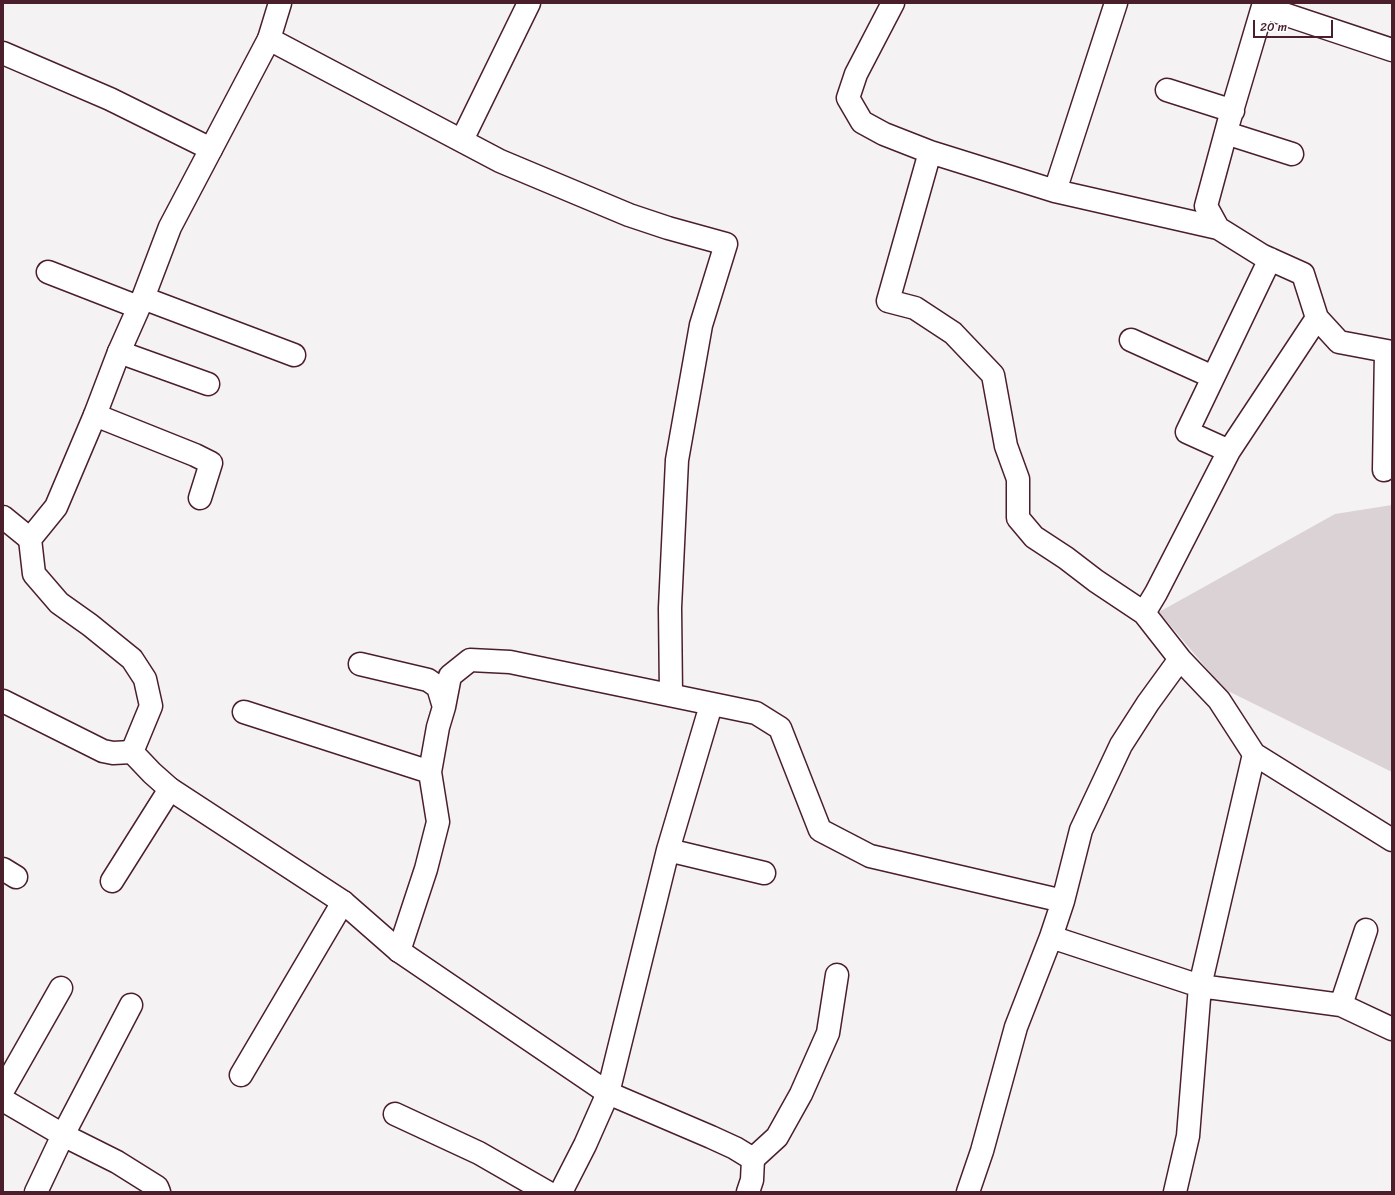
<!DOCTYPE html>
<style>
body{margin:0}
#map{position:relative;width:1395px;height:1195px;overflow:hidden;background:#f4f2f2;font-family:Sriracha,sans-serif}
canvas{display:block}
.frame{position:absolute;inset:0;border:4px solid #4a1f2b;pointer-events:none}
.scale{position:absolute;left:1253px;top:20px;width:80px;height:18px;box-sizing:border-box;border:2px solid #4a1f2b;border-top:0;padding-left:5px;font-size:12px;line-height:14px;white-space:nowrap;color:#4a1f2b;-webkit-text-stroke:3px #fff;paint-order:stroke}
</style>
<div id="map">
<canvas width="1395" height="1195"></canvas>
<div class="frame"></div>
<div class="scale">20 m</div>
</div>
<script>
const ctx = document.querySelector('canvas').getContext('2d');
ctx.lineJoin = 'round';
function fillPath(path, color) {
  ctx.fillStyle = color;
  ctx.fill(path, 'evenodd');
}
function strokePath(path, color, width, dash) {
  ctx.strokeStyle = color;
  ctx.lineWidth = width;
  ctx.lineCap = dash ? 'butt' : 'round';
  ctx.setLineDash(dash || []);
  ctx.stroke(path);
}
const green = new Path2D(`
 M1392,505V772L1224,689L1159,612L1335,514Z`);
const street = new Path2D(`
 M893,3L856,74L848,98L862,122L884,134L930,152L1055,191L1218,228
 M1264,3L1229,121L1206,206L1218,228L1263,256L1303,274L1317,318L1339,342L1392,352
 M1263,7L1392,50
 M269,39L500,161L629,215L668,228L726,244L701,325L677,460L670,608L671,695
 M3,53L110,99L211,149
 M1167,90L1233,111
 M1226,133L1292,154
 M462,140L529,3
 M930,152L888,301L915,308L953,333L993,375L1006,446L1018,479V518L1034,537L1066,558L1096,581L1144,613L1180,659L1219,700L1254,754L1200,986L1188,1136L1175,1192
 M1055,191L1116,3
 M48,272L138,307
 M143,298L294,355
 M1131,340L1213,377
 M119,352L208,384
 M95,415L195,455L211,463L200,498
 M1229,451L1187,432L1270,259
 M1384,470L1386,351
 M3,517L30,539
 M1144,613L1156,593L1229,451L1317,318
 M360,664L428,680L438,687L444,707
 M3,701L103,751L113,753L132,752
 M244,712L430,772
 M1254,754L1392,840
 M668,850L764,873
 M3,869L16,877
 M112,881L170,789
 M1051,937L1200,986L1341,1005L1392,1029
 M399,951L426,869L438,822L430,772L438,727L444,707L450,676L470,660L510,662L756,713L780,728L820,830L870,856L1063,901
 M1341,1005L1366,930
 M241,1075L343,902
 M3,1090L61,988
 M3,1100L63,1135L117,1162L157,1187L159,1192
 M395,1114L479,1153L547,1192
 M753,1159L777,1137L801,1094L828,1033L837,975
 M36,1192L63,1135L131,1005
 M561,1192L585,1145L608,1093L668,850L711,705
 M968,1192L982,1151L1016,1027L1051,937L1063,901L1081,830L1121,745L1148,703L1180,659`);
const secondary = new Path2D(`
 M280,3L269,39L170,227L143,298L119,352L95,415L56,507L30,539L34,574L59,603L90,625L132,659L145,679L151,706L132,752L152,773L170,789L343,902L399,951L608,1093L711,1137L735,1148L753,1159L752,1180L748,1192`);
fillPath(green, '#dbd2d5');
strokePath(street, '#4a1f2b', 25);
strokePath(secondary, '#4a1f2b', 25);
strokePath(street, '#fff', 22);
strokePath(secondary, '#fff', 22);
</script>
